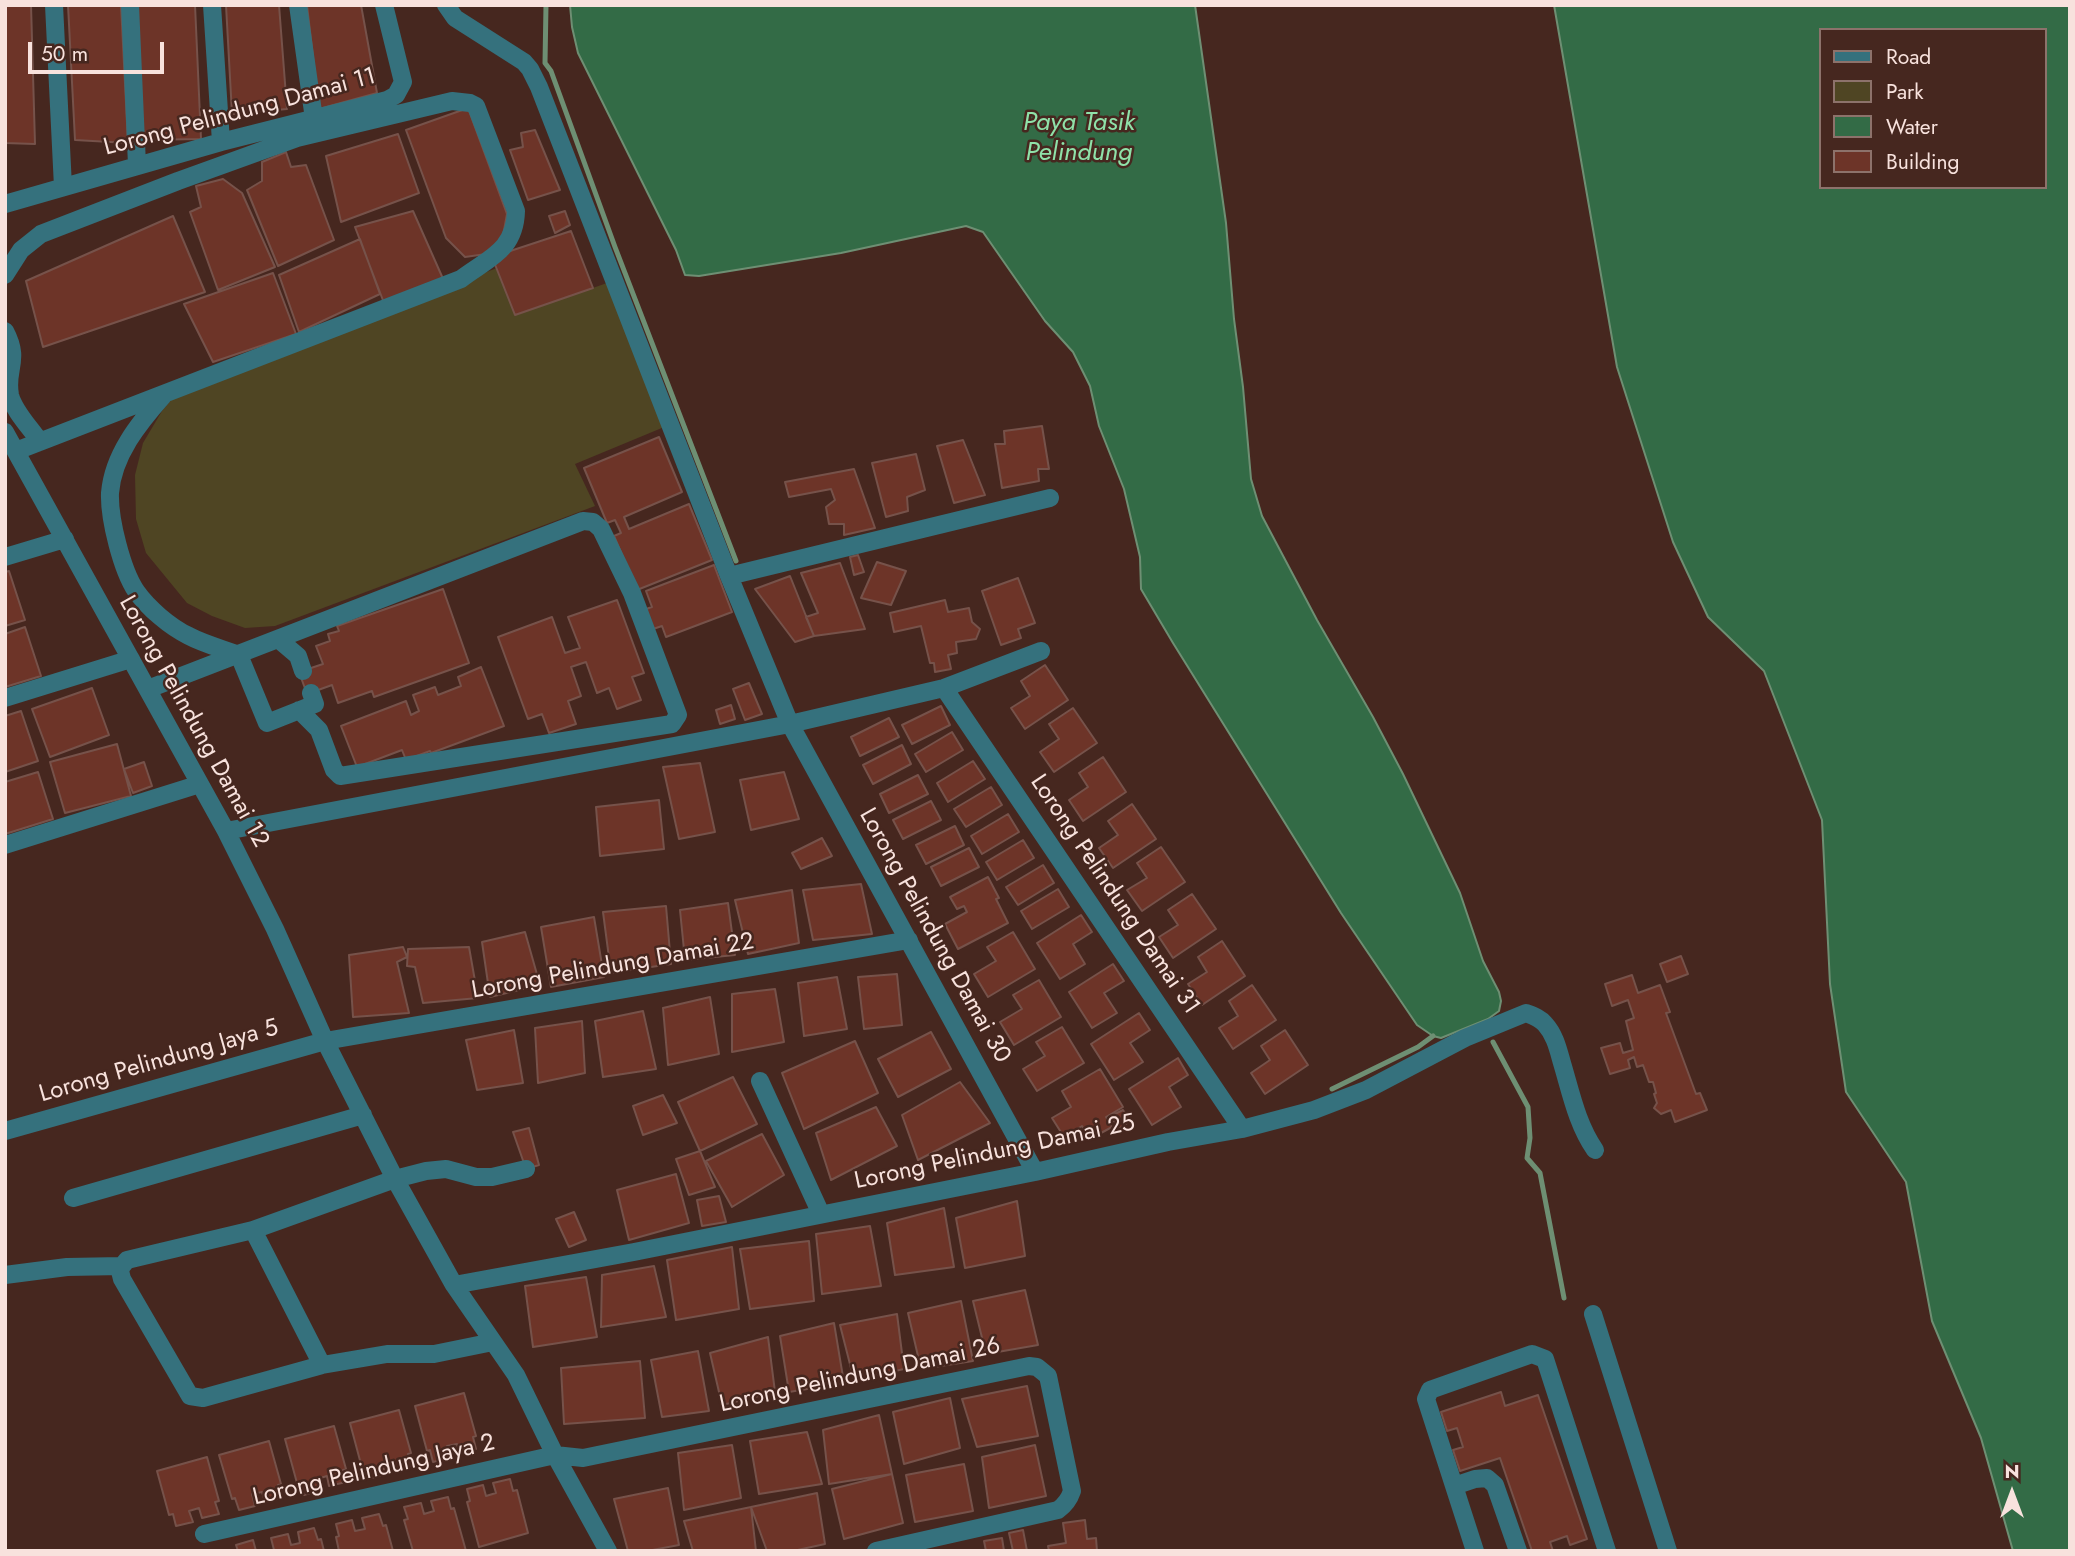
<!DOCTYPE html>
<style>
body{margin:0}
#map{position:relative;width:2075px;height:1556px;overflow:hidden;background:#46271f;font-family:Jost,sans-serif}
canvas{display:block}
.frame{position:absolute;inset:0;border:7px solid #f8e2dd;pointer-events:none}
.legend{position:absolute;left:1819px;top:28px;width:228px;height:161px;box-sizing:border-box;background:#46271f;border:2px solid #8d726b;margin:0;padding:9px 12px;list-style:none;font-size:21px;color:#f8e2dd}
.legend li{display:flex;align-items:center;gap:14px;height:35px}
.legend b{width:35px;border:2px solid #8d726b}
.north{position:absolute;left:1977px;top:1458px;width:70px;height:70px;-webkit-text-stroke:5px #46271f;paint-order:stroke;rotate:0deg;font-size:19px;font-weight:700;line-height:28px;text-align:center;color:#f8e2dd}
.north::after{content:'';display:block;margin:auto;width:24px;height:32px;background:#f8e2dd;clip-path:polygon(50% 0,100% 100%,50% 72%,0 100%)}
.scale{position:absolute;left:28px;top:42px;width:136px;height:32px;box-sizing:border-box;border:4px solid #f8e2dd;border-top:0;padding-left:9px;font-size:21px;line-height:24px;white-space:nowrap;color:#f8e2dd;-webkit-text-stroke:5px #46271f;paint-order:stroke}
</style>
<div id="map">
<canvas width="2075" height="1556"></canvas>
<div class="frame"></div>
<ul class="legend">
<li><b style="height:9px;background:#35717d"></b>Road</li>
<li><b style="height:19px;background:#4f4523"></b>Park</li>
<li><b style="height:19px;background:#336b46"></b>Water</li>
<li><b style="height:19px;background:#6d3428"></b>Building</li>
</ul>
<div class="north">N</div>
<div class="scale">50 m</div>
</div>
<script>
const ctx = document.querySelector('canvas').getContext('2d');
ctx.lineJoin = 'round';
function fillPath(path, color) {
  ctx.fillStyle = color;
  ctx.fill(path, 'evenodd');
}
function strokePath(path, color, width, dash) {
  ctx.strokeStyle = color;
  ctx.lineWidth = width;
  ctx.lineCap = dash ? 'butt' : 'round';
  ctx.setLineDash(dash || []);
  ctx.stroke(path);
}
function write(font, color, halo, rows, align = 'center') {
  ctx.font = font + ' Jost,sans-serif';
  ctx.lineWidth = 5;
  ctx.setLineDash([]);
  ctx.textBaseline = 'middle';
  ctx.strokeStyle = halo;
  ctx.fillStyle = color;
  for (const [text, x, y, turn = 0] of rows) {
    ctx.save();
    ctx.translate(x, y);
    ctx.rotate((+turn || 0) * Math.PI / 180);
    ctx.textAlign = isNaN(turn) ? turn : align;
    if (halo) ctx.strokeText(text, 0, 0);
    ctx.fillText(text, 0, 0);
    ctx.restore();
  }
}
const green = new Path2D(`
 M505,265L527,311L607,283L669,425L575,464L595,506L275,626L245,628L212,616L187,603L146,553L136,519L135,475L143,443L162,411L181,388Z`);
const water = new Path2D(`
 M570,5H1195L1226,223L1234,319L1243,387L1251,479L1262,516L1317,620L1373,717L1403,774L1460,893L1483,961L1499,992L1501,1001L1499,1011L1488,1019L1441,1038L1433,1036L1417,1025L1341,913L1173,643L1141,589L1140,557L1124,489L1099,426L1090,386L1073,352L1045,321L983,232L966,226L841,253L699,276L685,275L676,250L578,53L572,27Z
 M1554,5H2070V1551H2013L1981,1438L1932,1321L1906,1182L1846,1092L1830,984L1822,820L1764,671L1708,617L1673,542L1617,367ZM1821,30H2045V187H1821Z`);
const stream = new Path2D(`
 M546,5L545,63L551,71L615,247L736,561
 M1493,1042L1528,1107L1530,1138L1527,1158L1540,1173L1564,1298
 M1332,1089L1418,1047L1433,1036`);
const building = new Path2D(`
 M5,5H31L35,144L5,143Z
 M68,5H121L128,143L75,140Z
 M137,5H195L201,139L140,140Z
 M226,5H279L287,109L232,114Z
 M307,5H361L377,93L319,109Z
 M468,108L507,214L500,252L465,257L446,238L406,130Z
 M535,130L560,190L528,200L510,150L523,147L521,133Z
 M398,134L419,193L341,222L326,156Z
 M286,152L291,167L306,165L334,240L278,266L247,190L262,181V162Z
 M223,179L242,193L275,267L218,290L190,212L201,207L196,186Z
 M413,211L444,281L384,303L355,227Z
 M565,211L570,225L555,233L549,216Z
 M173,216L205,292L43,347L26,281Z
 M571,231L593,288L515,315L492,257Z
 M360,239L380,294L299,332L279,275Z
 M273,273L296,334L213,362L184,304Z
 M1042,426L1049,469H1038L1039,481L1002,488L995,444H1005L1004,431Z
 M659,437L682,492L624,517L629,529L689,504L712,560L637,590L614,536L621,533L615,520L607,523L584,468Z
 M963,440L985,495L954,503L937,446Z
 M916,454L925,490L907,497L908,511L886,517L872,463Z
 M854,469L875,528L844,535V524H829L826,507L835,500L831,489L789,497L785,482Z
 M858,555L864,572L854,575L850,557Z
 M877,562L906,571L891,605L861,598Z
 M840,563L865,629L814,636L806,617L818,613L801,573Z
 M714,565L732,612L666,637L662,626L650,630L643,610L652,607L646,591Z
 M9,571L25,620L5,626V572Z
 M790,576L814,636L795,642L755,589Z
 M1018,578L1035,623L1018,629L1021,638L1001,645L982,591Z
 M443,589L469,663L374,697L372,691L338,703L332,685L307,694L299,672L323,664L316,646L330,641L328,634L339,631L337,626Z
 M617,600L644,673L632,677L641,700L617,709L609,688L597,693L586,662L571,667L581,696L568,701L576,724L549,733L542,714L528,719L498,637L552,617L565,653L580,648L568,617Z
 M945,600L948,612L969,608L972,622L980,629L976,639L956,642L957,653L948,655L951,669L935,672L934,663H930L921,626L894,632L890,613Z
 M25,627L41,676L5,687V634Z
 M1045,665L1068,700L1025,729L1011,708L1030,696L1021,681Z
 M481,667L504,726L431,753L430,751L406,760L402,750L357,767L341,726L406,701L411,715L419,711L413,695L435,687L438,695L461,686L458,677Z
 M749,683L762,714L745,720L733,689Z
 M92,688L109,735L50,757L32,709Z
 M731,705L735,719L720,724L716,710Z
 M941,706L950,725L912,744L902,725Z
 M1073,708L1097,743L1054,772L1040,752L1059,739L1049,724Z
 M21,711L38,761L5,772V716Z
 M889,718L899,737L860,756L851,737Z
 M952,732L963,750L926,772L915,754Z
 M117,744L131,796L65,813L50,762Z
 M902,745L911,764L873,784L863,765Z
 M1103,757L1126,792L1083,821L1069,800L1088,787L1079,773Z
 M973,761L985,779L948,802L937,783Z
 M144,762L152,786L133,793L124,769Z
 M700,763L715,832L679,839L663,767Z
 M38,772L53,819L5,834V782Z
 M784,772L799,819L751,830L740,780Z
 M918,775L928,794L889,813L880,794Z
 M991,787L1002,805L966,827L954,809Z
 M659,800L664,849L600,856L596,807Z
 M931,801L941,820L903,839L893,820Z
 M1132,804L1156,839L1113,868L1099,848L1118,835L1108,821Z
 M1008,814L1019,832L982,854L971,836Z
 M955,826L964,845L926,864L916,845Z
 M822,838L832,856L801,869L792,853Z
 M1023,840L1034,858L997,880L986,862Z
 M1161,847L1185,882L1142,911L1127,890L1147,878L1137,863Z
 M969,848L979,867L941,886L931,867Z
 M1043,865L1054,883L1018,905L1006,887Z
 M988,877L999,898L996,899L1008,923L958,949L945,924L967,912L964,906L957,909L950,897Z
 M861,884L872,934L813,940L803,890Z
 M1058,889L1069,907L1032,929L1021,911Z
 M792,890L799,943L748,954L735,900Z
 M1192,894L1216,929L1173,958L1159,937L1178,925L1168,910Z
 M728,903L735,955L685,960L680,910Z
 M666,906L671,964L611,973L603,912Z
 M1081,915L1092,932L1073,944L1085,964L1060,979L1037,943Z
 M594,917L604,977L551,987L541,927Z
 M525,932L540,985L490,997L482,942Z
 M1013,932L1035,969L988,997L974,974L996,961L987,947Z
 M1222,941L1245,976L1202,1005L1188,984L1207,972L1198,957Z
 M403,947L407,957L397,962L409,1013L353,1017L349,955Z
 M469,947L478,998L423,1003L415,967L407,966L408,949Z
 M1681,956L1688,974L1667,982L1660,964Z
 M1113,964L1124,981L1104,993L1117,1013L1092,1028L1069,992Z
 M897,974L902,1025L864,1029L858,977Z
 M1632,975L1638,993L1660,985L1670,1012L1666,1013L1696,1094L1700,1093L1707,1110L1675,1122L1671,1110L1661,1114L1654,1108L1657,1103L1654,1094L1656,1093L1653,1082H1649L1643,1065L1637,1067L1634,1057L1628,1060L1630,1068L1610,1074L1601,1048L1620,1043L1623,1053L1633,1050L1626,1021L1634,1018L1628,1000L1612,1006L1605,984Z
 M837,977L847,1029L804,1036L798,983Z
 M1039,980L1061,1017L1014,1045L1000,1022L1022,1009L1013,995Z
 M1252,985L1276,1020L1233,1049L1219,1028L1238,1016L1229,1001Z
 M775,989L784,1042L732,1052V994Z
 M710,997L719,1054L668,1065L663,1008Z
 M643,1011L656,1069L603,1077L595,1021Z
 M1139,1013L1150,1030L1130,1043L1143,1062L1114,1080L1091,1044Z
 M582,1021L585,1073L538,1083L535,1028Z
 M1062,1027L1084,1063L1037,1091L1023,1069L1045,1056L1036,1042Z
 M514,1030L523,1083L477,1090L466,1040Z
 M1285,1030L1308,1065L1265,1094L1251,1073L1270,1060L1261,1046Z
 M931,1032L951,1069L898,1097L878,1059Z
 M855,1041L878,1093L804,1129L782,1073Z
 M1178,1058L1188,1075L1169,1087L1181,1107L1152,1125L1129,1089Z
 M1100,1069L1123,1107L1106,1117L1112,1127L1090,1139L1082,1126L1064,1137L1052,1118L1071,1107L1062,1091Z
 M733,1077L757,1124L700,1151L678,1102Z
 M960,1082L990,1123L918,1160L902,1115Z
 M663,1095L677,1123L643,1135L633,1106Z
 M876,1107L897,1146L831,1180L816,1133Z
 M1123,1110L1130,1121L1119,1129L1111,1116Z
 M529,1128L539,1165L526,1169L513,1132Z
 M762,1134L784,1175L732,1207L706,1161Z
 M700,1151L715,1187L689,1195L676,1159Z
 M676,1174L689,1223L629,1240L617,1190Z
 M719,1196L726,1222L702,1226L697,1200Z
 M1017,1201L1025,1256L965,1268L956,1218Z
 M944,1208L954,1267L895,1275L887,1223Z
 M574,1212L586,1240L569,1247L556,1219Z
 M870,1226L881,1286L822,1294L816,1234Z
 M809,1241L814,1301L750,1309L740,1249Z
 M732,1247L739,1309L676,1320L667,1260Z
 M654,1266L666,1317L601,1327L602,1275Z
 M586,1277L597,1337L533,1347L525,1286Z
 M1025,1290L1038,1345L986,1354L973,1301Z
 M961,1301L973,1361L921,1369L908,1313Z
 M897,1314L904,1369L854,1380L840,1325Z
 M834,1323L844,1383L789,1392L780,1336Z
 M768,1337L775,1392L722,1405L710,1353Z
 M698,1351L709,1411L662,1417L651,1360Z
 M640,1361L645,1418L564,1424L561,1368Z
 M1027,1386L1038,1436L977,1447L962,1399Z
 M1501,1392L1505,1406L1538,1395L1587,1539L1570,1545L1567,1536L1550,1542L1553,1551H1532L1500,1458L1460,1471L1453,1450L1463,1447L1457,1428L1447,1431L1441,1412Z
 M464,1393L476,1436L473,1437L476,1449L459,1454L457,1444L447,1446L450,1458L433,1462L430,1450L427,1451L415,1406Z
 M950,1398L960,1448L904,1464L893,1412Z
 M399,1410L411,1453L408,1454L411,1466L394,1471L391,1461L382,1463L385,1474L368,1479L365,1467L362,1468L350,1423Z
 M879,1415L892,1474L829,1484L823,1430Z
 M334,1426L346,1469L343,1470L346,1482L329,1486L327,1476L317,1479L320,1490L304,1495L300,1483H297L285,1439Z
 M807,1432L822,1484L759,1494L750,1441Z
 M269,1441L281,1484L278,1485L281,1498L265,1502L262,1492L252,1494L255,1506L239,1510L235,1498L232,1499L219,1455Z
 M732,1445L741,1498L684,1510L678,1453Z
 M1035,1445L1046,1496L989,1508L982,1457Z
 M207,1457L219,1501L215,1502L219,1514L202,1518L199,1508L189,1511L193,1522L176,1526L173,1514L169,1515L157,1471Z
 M964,1464L973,1511L915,1522L906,1475Z
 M892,1474L903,1523L844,1539L832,1489Z
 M510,1479L513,1491L517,1490L528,1533L479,1547L467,1502L470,1501L467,1489L483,1485L486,1496L496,1493L493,1483Z
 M668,1488L679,1545L647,1551H628L614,1499Z
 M817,1493L825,1544L793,1551H767L751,1507Z
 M448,1497L451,1509L454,1508L466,1551H413L404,1520L408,1519L404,1507L421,1503L424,1514L434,1511L431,1501Z
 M751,1507L756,1551H693L684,1521Z
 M379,1514L383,1526L386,1525L393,1551H339L336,1537L339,1536L336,1524L352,1520L355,1531L365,1529L362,1518Z
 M1085,1520L1087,1539L1096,1538L1097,1551H1049L1048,1546L1066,1543L1063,1523Z
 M314,1528L318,1540L321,1539L324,1551H273L274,1550L271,1538L288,1534L291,1545L300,1543L298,1532Z
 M1023,1530L1027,1551H1013L1009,1533Z
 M1002,1538L1004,1551H986L984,1541Z
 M253,1540L256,1551H238L236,1545Z`);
const minor = new Path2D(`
 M54,5L63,187
 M130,5L137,165
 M212,5L221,142
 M298,5L314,119
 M446,5L455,18L524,62L530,69L539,87L729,576L790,724L1035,1172
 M5,204L221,142L387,100L396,95L403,82L384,5
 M5,275L21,250L41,234L178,181L297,138L452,101L470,103L476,106L516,211C515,250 489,258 461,279L16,451
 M5,331C21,361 5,369 10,395C14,412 31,428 40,442
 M163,396C139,423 113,455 110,493C109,519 122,570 136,591C148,608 170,627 189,636C204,644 223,649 239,655L267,723L315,704L311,693
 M5,432L226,831L275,929L325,1041L395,1179L454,1285L516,1375L555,1455L608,1551
 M5,557L65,539
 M729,576L1050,498
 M278,639L298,656L303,671
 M944,688L1242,1129
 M148,689L583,521L593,522L601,529L632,593L678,715L672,724L340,776L334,770L319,730L299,710
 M5,698L131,659
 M226,831L790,724L944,688L1041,651
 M5,845L200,784
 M760,1081L821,1214
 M5,1131L325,1041L909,940
 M73,1198L363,1115
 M253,1230L322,1365
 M122,1266L120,1271L122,1279L190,1396L203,1398L322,1365L387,1354H434L493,1342
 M122,1266L127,1260L253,1230L395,1179L426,1171L446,1169L476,1177H492L526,1169
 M5,1275L67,1267L122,1266
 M454,1285L634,1252L1035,1172L1168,1142L1242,1129L1314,1110L1366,1090L1465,1038L1526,1013C1534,1016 1540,1018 1545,1024C1555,1035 1558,1049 1562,1063C1571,1093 1577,1124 1595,1150
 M1593,1314L1668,1551
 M1454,1486L1475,1479L1487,1478L1495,1485L1518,1551
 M204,1534L555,1455L583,1458L1029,1366L1037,1367L1048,1376L1072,1491C1069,1500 1065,1505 1058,1510L876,1551
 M1475,1551L1426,1399L1430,1390L1532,1354L1545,1359L1607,1551`);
const streetNames = [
 ["Lorong Pelindung Damai 11",240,113,-15],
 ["Lorong Pelindung Damai 12",193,722,61],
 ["Lorong Pelindung Damai 31",1114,895,56],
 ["Lorong Pelindung Damai 30",934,936,61],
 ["Lorong Pelindung Damai 22",613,967,-10],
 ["Lorong Pelindung Jaya 5",159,1062,-16],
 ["Lorong Pelindung Damai 25",995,1153,-12],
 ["Lorong Pelindung Damai 26",860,1376,-12],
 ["Lorong Pelindung Jaya 2",374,1471,-13]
];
const waterNames = [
 ["Paya Tasik",1079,124],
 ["Pelindung",1079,154]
];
fillPath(green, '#4f4523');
fillPath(water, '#336b46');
strokePath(water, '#6e8f73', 2);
strokePath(stream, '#6e8f73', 5);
fillPath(building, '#6d3428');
strokePath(building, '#76524a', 2);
strokePath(minor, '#35717d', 18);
write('24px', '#f8e2dd', '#46271f', streetNames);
write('italic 26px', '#8fe2a9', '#46271f', waterNames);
</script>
